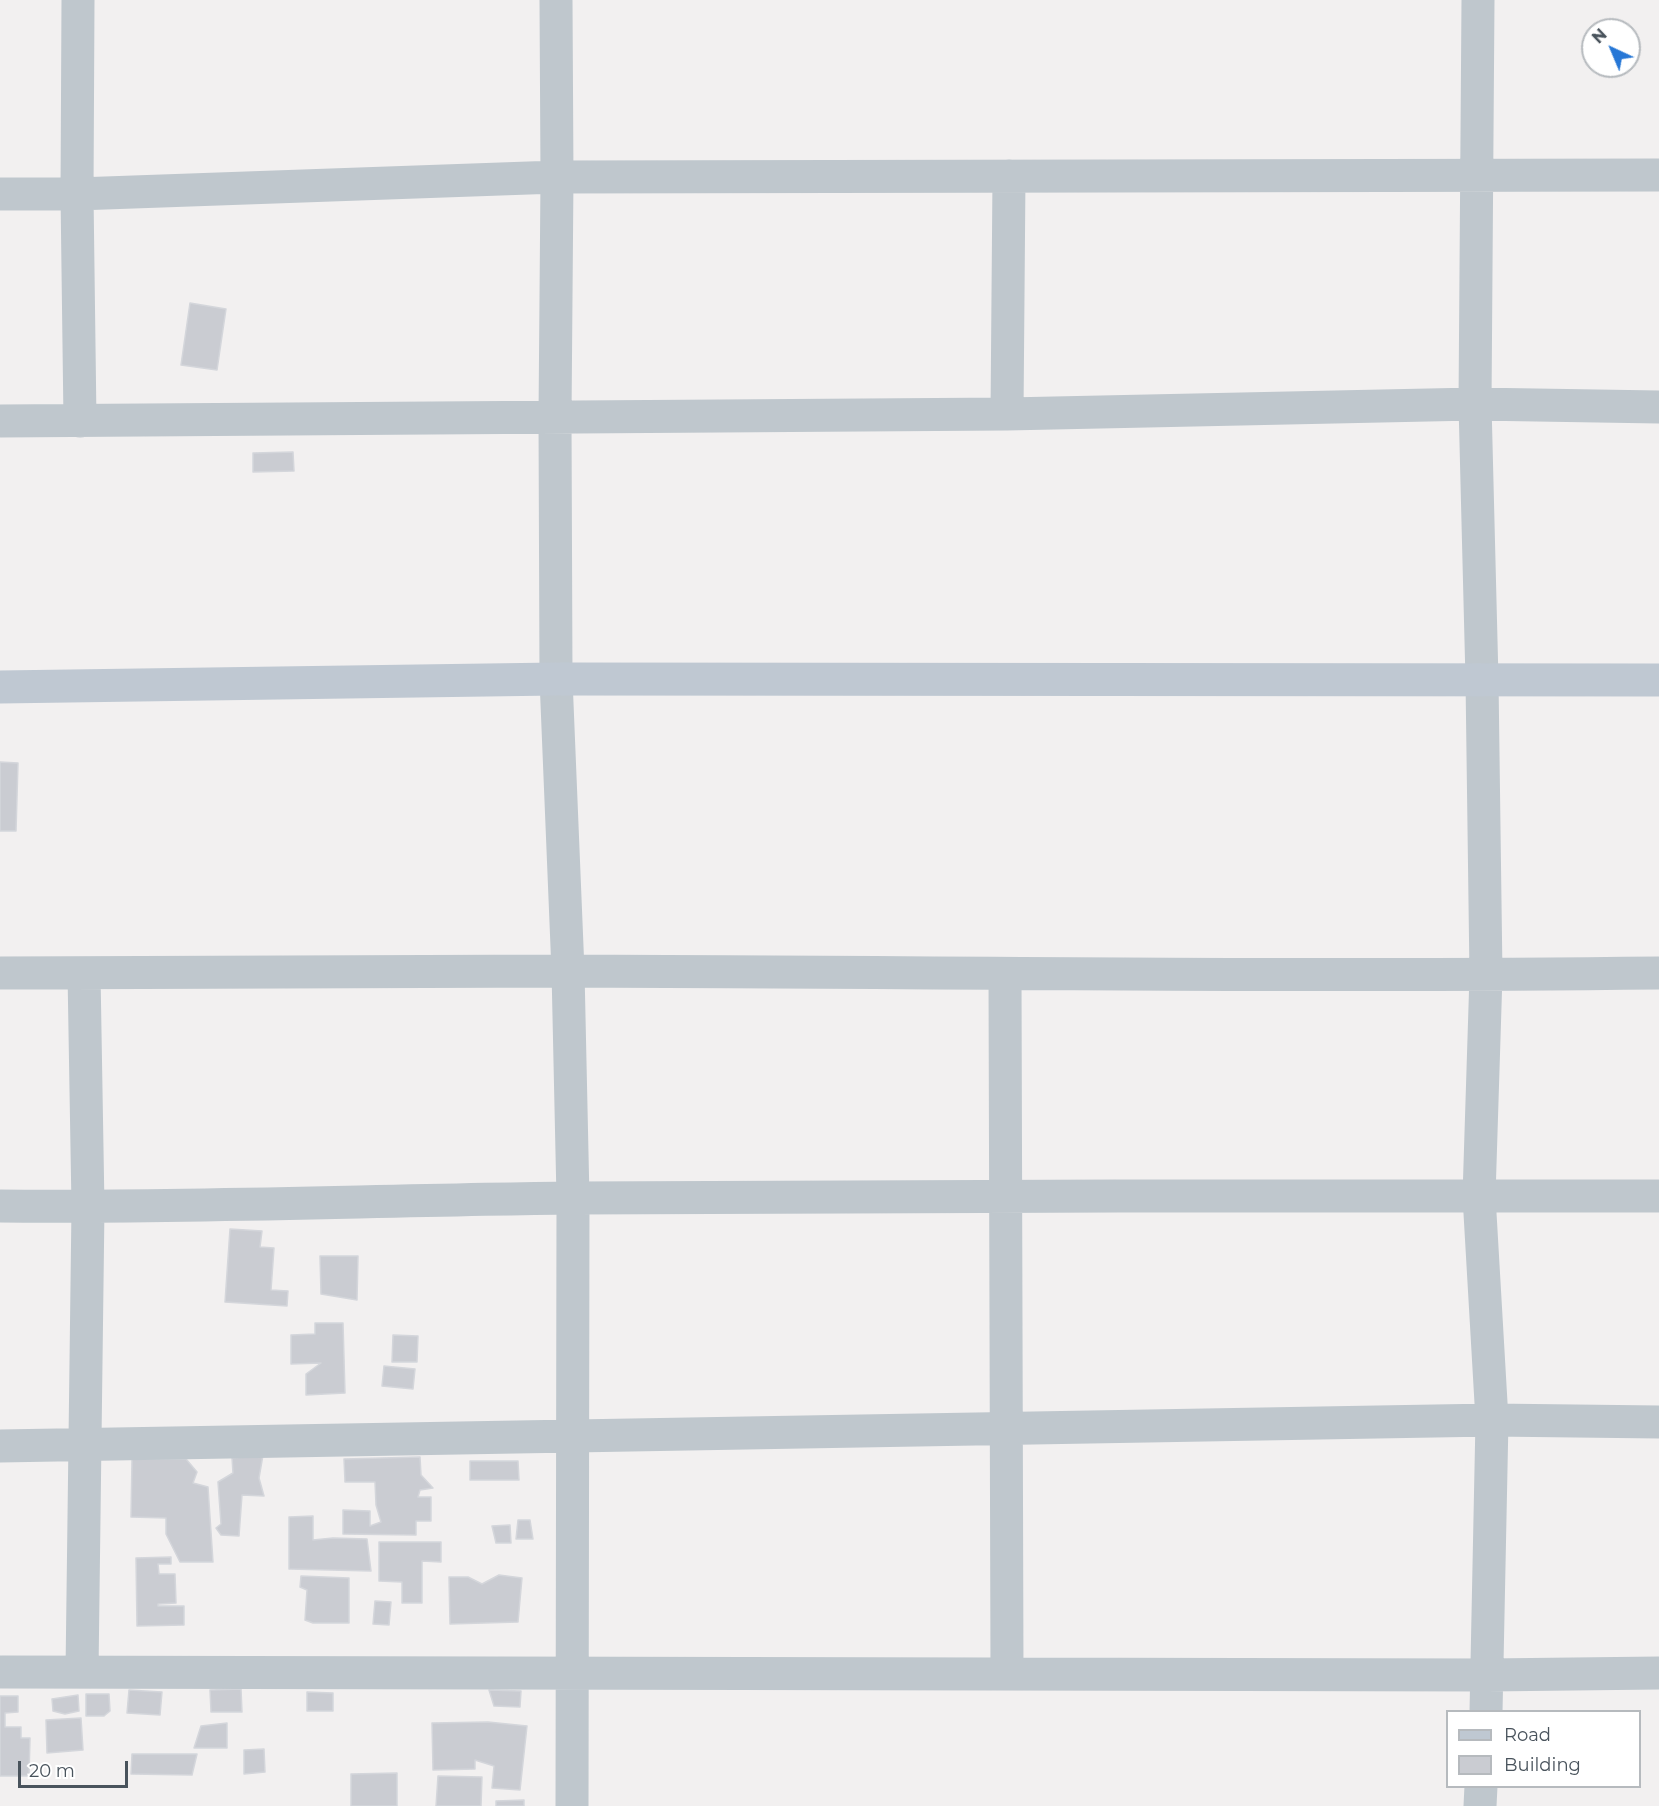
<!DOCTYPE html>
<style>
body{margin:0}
#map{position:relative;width:1659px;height:1806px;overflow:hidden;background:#f2f0f0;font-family:Montserrat,sans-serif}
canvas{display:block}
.legend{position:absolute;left:1446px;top:1710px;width:195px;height:78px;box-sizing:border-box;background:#fff;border:2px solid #b6babe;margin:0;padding:8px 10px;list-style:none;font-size:18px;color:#49535c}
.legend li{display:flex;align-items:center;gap:12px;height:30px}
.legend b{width:30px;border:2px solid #b6babe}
.north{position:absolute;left:1581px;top:18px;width:60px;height:60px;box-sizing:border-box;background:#fff;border:2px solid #b6babe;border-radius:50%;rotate:316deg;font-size:16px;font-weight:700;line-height:24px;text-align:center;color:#49535c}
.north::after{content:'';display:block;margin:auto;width:21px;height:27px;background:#2677d6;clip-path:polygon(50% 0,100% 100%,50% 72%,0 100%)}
.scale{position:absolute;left:18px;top:1761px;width:110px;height:27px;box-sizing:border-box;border:3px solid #49535c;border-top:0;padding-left:8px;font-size:18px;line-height:21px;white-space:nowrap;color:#49535c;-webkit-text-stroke:4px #fff;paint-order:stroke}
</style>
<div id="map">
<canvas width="1659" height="1806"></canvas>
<ul class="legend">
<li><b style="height:8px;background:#bfc8d2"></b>Road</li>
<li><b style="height:16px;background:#caccd2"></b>Building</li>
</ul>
<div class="north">N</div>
<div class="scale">20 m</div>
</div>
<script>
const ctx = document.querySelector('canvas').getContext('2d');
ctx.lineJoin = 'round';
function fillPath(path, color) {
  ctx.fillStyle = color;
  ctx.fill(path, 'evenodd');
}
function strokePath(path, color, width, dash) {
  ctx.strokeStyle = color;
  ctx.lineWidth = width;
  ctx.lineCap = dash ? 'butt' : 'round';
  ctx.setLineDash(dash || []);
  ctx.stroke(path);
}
const building = new Path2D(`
 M190,303L226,309L217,370L181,365Z
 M293,452L294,471L253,472V453Z
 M0,762L18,763L16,831H0Z
 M230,1229L262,1231L260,1247L274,1248L271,1290L288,1291L287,1306L225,1302Z
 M320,1256H358L357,1300L321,1294Z
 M315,1323H343L345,1393L306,1395V1374L321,1363L291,1364V1335L315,1334Z
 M393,1335L418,1336L417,1362H392Z
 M384,1366L415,1369L413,1389L382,1386Z
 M263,1455L259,1478L264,1496L242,1495L239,1536L221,1535L216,1528L221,1524L218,1482L233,1473L232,1458Z
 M420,1457L421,1475L433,1488L420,1490L418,1497H431V1521H416V1535L343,1534V1510L370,1511V1526L381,1522L376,1505L375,1482H345L344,1459Z
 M132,1459H186L197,1472L193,1483L208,1487L213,1562H180L166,1534V1518L131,1517Z
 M470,1461H518L519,1480H470Z
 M313,1516V1540L333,1538L367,1539L371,1571L289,1569V1517Z
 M518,1520H530L533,1539H516Z
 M510,1525L511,1543H496L492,1526Z
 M379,1542H441V1562L422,1561V1603H402V1582L379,1581Z
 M171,1557V1564H158L159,1574H175L176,1603L158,1604V1606H184V1625L137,1626L136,1558Z
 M499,1575L522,1578L518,1622L450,1624L449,1577H468L482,1584Z
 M301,1576L349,1578V1623H313L305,1620L307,1590L300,1587Z
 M375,1601L391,1602L389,1625L373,1624Z
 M241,1689L242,1712H211L210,1690Z
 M129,1690L162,1692L160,1715L127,1713Z
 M489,1690L521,1691L520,1707L494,1706Z
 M307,1692L333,1693V1711H307Z
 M86,1694H109L110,1711L104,1716H86Z
 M78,1695L79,1711L65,1714L53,1711L52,1699Z
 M0,1696H18V1712L5,1713V1727H21V1738H30L29,1776H0Z
 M81,1718L83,1750L47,1753L46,1720Z
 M488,1722L527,1726L520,1790L492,1788L494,1766L475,1760V1769L433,1770L432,1723Z
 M227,1723V1748H194L201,1726Z
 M264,1749L265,1772L244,1774V1750Z
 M132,1754H197L192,1775L131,1774Z
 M397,1773V1806H351V1774Z
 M438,1776L482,1777L481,1806H436Z
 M524,1800V1806H496V1801Z`);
const street = new Path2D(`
 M78,0L77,194L80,421
 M556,0L557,177L555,417L556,679L568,971L573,1198L572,1806
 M1478,0L1475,404L1482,680L1486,975L1479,1196L1492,1420L1486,1712
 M0,194H77L557,177L1659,175
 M1007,414L1009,176
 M0,421L1007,414L1475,404L1659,407
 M0,973C189,973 378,971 567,971C931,972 1295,977 1659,973
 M1005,974L1007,1673
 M0,1206C192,1208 383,1200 575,1198C936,1194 1298,1197 1659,1196
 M0,1446L1492,1420L1659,1422
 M0,1672L1488,1675L1659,1673
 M82,1672L88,1207L84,973
 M1480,1806L1481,1786`);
const secondary = new Path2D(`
 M0,687L556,679L1659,680`);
fillPath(building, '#caccd2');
strokePath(building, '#d4d6db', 1.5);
strokePath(street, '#bfc7cd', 33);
strokePath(secondary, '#bfc8d2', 33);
</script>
